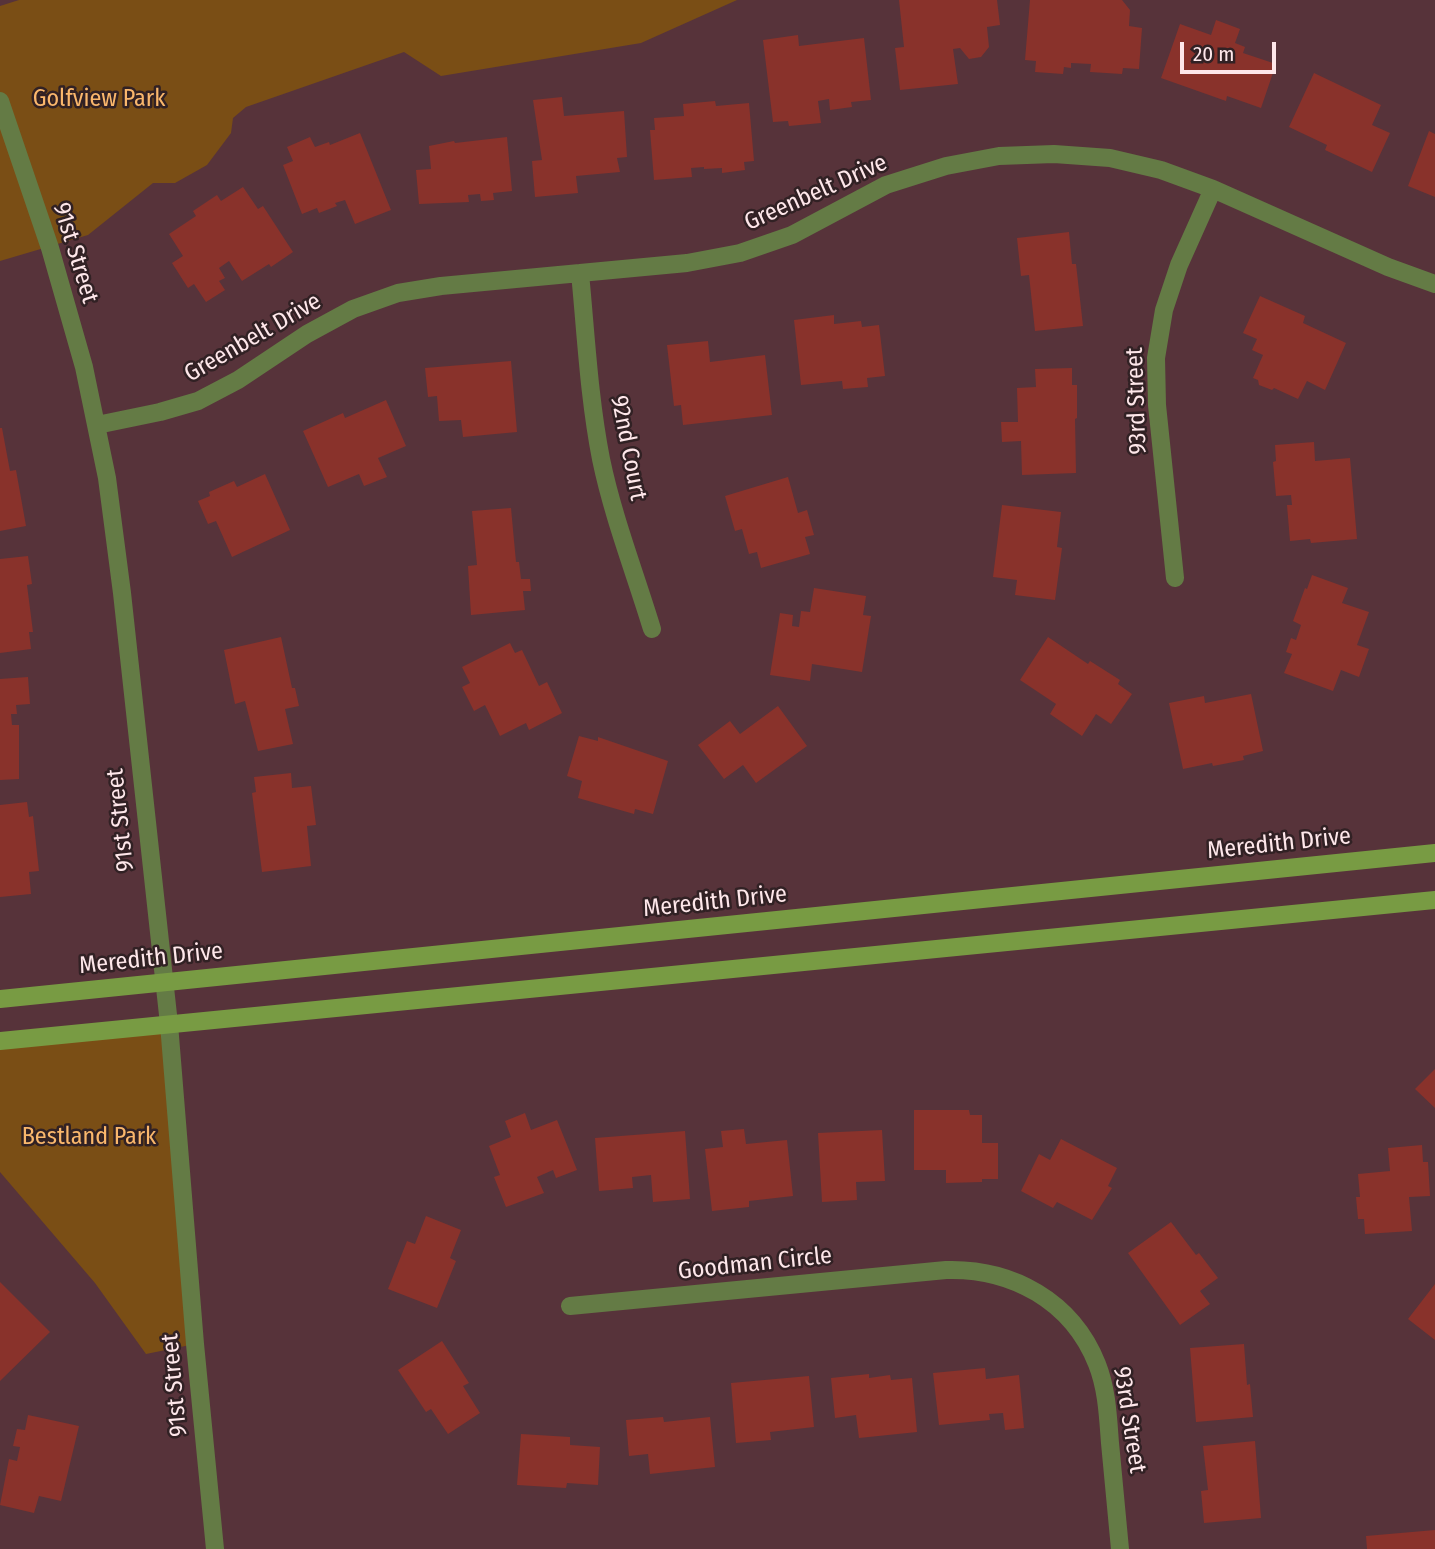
<!DOCTYPE html>
<style>
body{margin:0}
#map{position:relative;width:1435px;height:1549px;overflow:hidden;background:#57333a;font-family:"Fira Sans Condensed",sans-serif}
canvas{display:block}
.scale{position:absolute;left:1180px;top:42px;width:96px;height:32px;box-sizing:border-box;border:4px solid #fee7ea;border-top:0;padding-left:9px;font-size:21px;line-height:24px;white-space:nowrap;color:#fee7ea;-webkit-text-stroke:5px #312124;paint-order:stroke}
</style>
<div id="map">
<canvas width="1435" height="1549"></canvas>
<div class="scale">20 m</div>
</div>
<script>
const ctx = document.querySelector('canvas').getContext('2d');
ctx.lineJoin = 'round';
function fillPath(path, color) {
  ctx.fillStyle = color;
  ctx.fill(path, 'evenodd');
}
function strokePath(path, color, width, dash) {
  ctx.strokeStyle = color;
  ctx.lineWidth = width;
  ctx.lineCap = dash ? 'butt' : 'round';
  ctx.setLineDash(dash || []);
  ctx.stroke(path);
}
function write(font, color, halo, rows, align = 'center') {
  ctx.font = font + ' "Fira Sans Condensed",sans-serif';
  ctx.lineWidth = 5;
  ctx.setLineDash([]);
  ctx.textBaseline = 'middle';
  ctx.strokeStyle = halo;
  ctx.fillStyle = color;
  for (const [text, x, y, turn = 0] of rows) {
    ctx.save();
    ctx.translate(x, y);
    ctx.rotate((+turn || 0) * Math.PI / 180);
    ctx.textAlign = isNaN(turn) ? turn : align;
    if (halo) ctx.strokeText(text, 0, 0);
    ctx.fillText(text, 0, 0);
    ctx.restore();
  }
}
const green = new Path2D(`
 M19,0H737L641,43L441,76L404,52L246,107L233,118L231,133L207,165L175,183H153L88,235L0,261V6Z
 M169,1024L195,1344L146,1354L95,1283L0,1172V1041Z`);
const building = new Path2D(`
 M899,0H997L1000,25L987,27L989,47L981,57L969,59L960,48L953,49L958,84L900,90L895,48L904,47Z
 M1030,0H1122L1130,10L1129,26L1142,28L1139,69L1123,68L1122,74L1090,72L1091,64L1071,63V68L1064,67L1063,74L1035,72L1036,61L1025,60Z
 M1216,20L1240,29L1235,43L1245,47L1243,53L1276,64L1261,108L1227,96L1226,101L1161,78L1180,24L1211,35Z
 M798,35L799,46L864,38L871,100L851,102L852,107L830,110L829,99L818,101L821,123L789,126L788,121L773,122L763,40Z
 M1314,73L1381,105L1372,125L1390,133L1372,172L1325,150L1327,145L1289,127Z
 M562,97L564,116L624,111L627,157L617,158L620,172L576,176L578,193L535,197L532,161L542,160L533,100Z
 M715,101L716,106L749,103L754,161L744,162L745,170L722,173V168L704,169V167L691,168L692,177L654,180L650,130H655L654,118L684,116L683,104Z
 M1429,131L1435,134V197L1408,186Z
 M360,133L391,210L355,224L345,200L335,203L337,206L319,213L317,208L302,214L283,165L293,161L287,147L310,137L315,147L329,142L330,145Z
 M507,137L512,191L493,193L494,200L481,201L480,194L468,195L469,202L419,204L416,170L431,169L429,146L454,141L455,143Z
 M243,187L258,209L263,206L293,252L271,267L269,264L242,281L229,261L219,268L225,278L219,281L225,290L206,302L194,284L188,288L172,263L183,256L169,234L196,216L193,211L217,195L221,201Z
 M1069,232L1072,264H1076L1083,326L1035,331L1029,275L1021,276L1017,238Z
 M1260,296L1305,316L1303,323L1346,343L1325,390L1307,381L1298,399L1274,388L1272,390L1259,385L1258,380L1253,378L1263,355L1252,350L1257,339L1243,333Z
 M834,315V324L861,321L862,327L879,325L885,376L867,378L868,387L843,389L842,381L801,385L794,320Z
 M708,341L710,362L765,355L772,415L683,425L681,405L674,406L667,345Z
 M511,361L517,432L463,437L461,420L439,421L437,396L428,397L425,368Z
 M1072,368V385H1077V418L1075,419L1076,473L1022,475L1021,441L1002,442L1001,422H1018L1017,388L1036,387L1035,369Z
 M386,400L406,446L378,458L387,477L364,486L359,474L328,487L303,431L343,413L345,418Z
 M0,428H2L10,471L16,470L26,526L0,531Z
 M1314,442L1315,461L1350,458L1357,539L1311,543L1310,539L1290,541L1287,505H1292L1291,495L1276,496L1273,462L1276,461L1275,445Z
 M265,474L290,530L232,557L216,521L208,524L198,501L210,496L209,492L234,481L237,487Z
 M788,477L798,513L807,510L814,535L805,537L810,554L761,568L757,552L749,554L742,529L735,531L725,496Z
 M1002,505L1061,512L1057,547L1062,548L1055,600L1015,595L1017,580L993,577Z
 M511,508L516,562H519L521,579H530L531,591H523L525,610L471,615L468,566L477,565L472,511Z
 M28,556L32,584L27,585L33,632H29L31,649L0,653V559Z
 M1312,575L1348,588L1342,603L1369,612L1357,645L1369,649L1359,677L1341,670L1333,691L1284,673L1292,654L1286,652L1291,638L1296,640L1301,625L1293,621L1305,588L1307,589Z
 M814,588L866,596L863,615L871,616L862,672L812,664L810,681L770,675L780,613L793,615L792,626L799,627L801,611L810,612Z
 M281,637L292,688H295L299,706L285,709L293,744L258,751L245,701L235,704L224,650Z
 M1048,637L1088,664L1090,661L1120,680L1118,684L1132,694L1111,724L1096,714L1082,736L1050,714L1056,704L1020,680Z
 M510,643L515,653L522,650L539,686L547,682L562,713L529,730L526,723L500,736L485,705L474,711L462,687L470,683L462,667Z
 M28,677L30,704L16,705L17,714H11L12,725H19V779L0,780V679Z
 M1251,694L1263,751L1243,756L1244,760L1213,766L1212,763L1183,769L1169,703L1204,696L1205,703Z
 M778,706L807,746L756,783L743,765L724,779L698,745L730,721L740,734Z
 M579,736L598,741V737L668,761L653,814L635,809L634,814L578,798L582,781L567,776Z
 M291,773L292,788L311,786L316,825L307,826L311,866L262,872L252,793L256,792L254,777Z
 M27,802L29,817L33,816L39,871L29,872L31,894L0,897V805Z
 M1435,1069V1108L1415,1089Z
 M914,1110H969L970,1115H982V1143H998V1179H982V1182L946,1183V1170H914Z
 M525,1113L531,1130L557,1120L577,1170L556,1178L553,1170L537,1177L544,1193L506,1207L494,1177L500,1175L489,1146L511,1137L505,1121Z
 M744,1129L746,1144L787,1140L793,1196L749,1201V1207L712,1211L705,1149L723,1147L721,1131Z
 M882,1130L885,1181L856,1182L857,1200L822,1202L818,1133Z
 M685,1131L690,1199L653,1202L651,1175L632,1177L633,1188L599,1191L595,1138Z
 M1061,1139L1117,1168L1108,1186L1112,1188L1092,1220L1057,1202L1053,1208L1021,1191L1039,1154L1050,1160Z
 M1422,1145L1423,1162H1428L1430,1196L1409,1197L1412,1231L1365,1234L1364,1219H1358L1356,1197H1360L1358,1174L1390,1171L1388,1148Z
 M426,1216L461,1230L450,1258L456,1261L437,1308L388,1289L407,1241L415,1244Z
 M1171,1222L1196,1255L1199,1253L1218,1278L1200,1291L1210,1304L1180,1325L1128,1253Z
 M0,1282L50,1332L0,1381Z
 M1435,1284V1340L1408,1319Z
 M442,1341L469,1383L463,1386L480,1413L448,1434L431,1409L426,1412L398,1370Z
 M1244,1344L1247,1385L1250,1384L1253,1417L1196,1422L1190,1348Z
 M985,1368L986,1379L1019,1375L1024,1428L1005,1430L1003,1413L989,1414L990,1420L939,1425L933,1373Z
 M869,1374V1378L890,1375L891,1380L912,1378L917,1432L859,1438L856,1415L835,1418L831,1378Z
 M809,1376L814,1427L770,1432L771,1440L736,1443L731,1383Z
 M28,1415L79,1426L61,1501L39,1496L34,1513L0,1505L9,1459L17,1461L20,1447L13,1446L17,1429L25,1430Z
 M663,1417L664,1422L710,1417L715,1467L650,1474L648,1454L629,1456L626,1420Z
 M521,1434L570,1437V1445L600,1447L598,1485L567,1483L566,1488L517,1485Z
 M1255,1441L1261,1518L1204,1523L1201,1491L1208,1490L1203,1446Z
 M1435,1530V1549H1367L1366,1536Z`);
const street = new Path2D(`
 M0,101L50,248L84,367L107,478L122,593L169,1024L195,1344L215,1549
 M580,273C586,335 589,398 601,459C613,517 635,573 652,629
 M97,425L160,412L198,401L238,380L307,334L353,309L398,293L441,286L687,263L740,253L792,235L886,185L946,166L999,156L1054,154L1110,158L1161,170L1213,189L1388,267L1435,284
 M1175,578L1157,405L1156,358L1164,310L1179,265L1213,189
 M570,1306L946,1270C1012,1268 1072,1301 1097,1364C1107,1389 1108,1417 1110,1443C1113,1478 1117,1514 1120,1549`);
const secondary = new Path2D(`
 M0,999L1435,853
 M0,1041L1435,900`);
const parkNames = [
 ["Golfview Park",99,99],
 ["Bestland Park",89,1137]
];
const streetNames = [
 ["Greenbelt Drive",816,193,-24],
 ["91st Street",75,253,73],
 ["Greenbelt Drive",253,338,-30],
 ["93rd Street",1137,401,-92],
 ["92nd Court",628,448,79],
 ["91st Street",121,820,-96],
 ["Meredith Drive",1279,844,-6],
 ["Meredith Drive",715,902,-6],
 ["Meredith Drive",151,959,-6],
 ["Goodman Circle",755,1264,-6],
 ["91st Street",175,1385,-95],
 ["93rd Street",1129,1420,81]
];
fillPath(green, '#7a4e15');
fillPath(building, '#89322b');
strokePath(street, '#647b45', 18);
strokePath(secondary, '#789b43', 18);
write('24px', '#fab76c', '#312124', parkNames);
write('24px', '#fee7ea', '#312124', streetNames);
</script>
